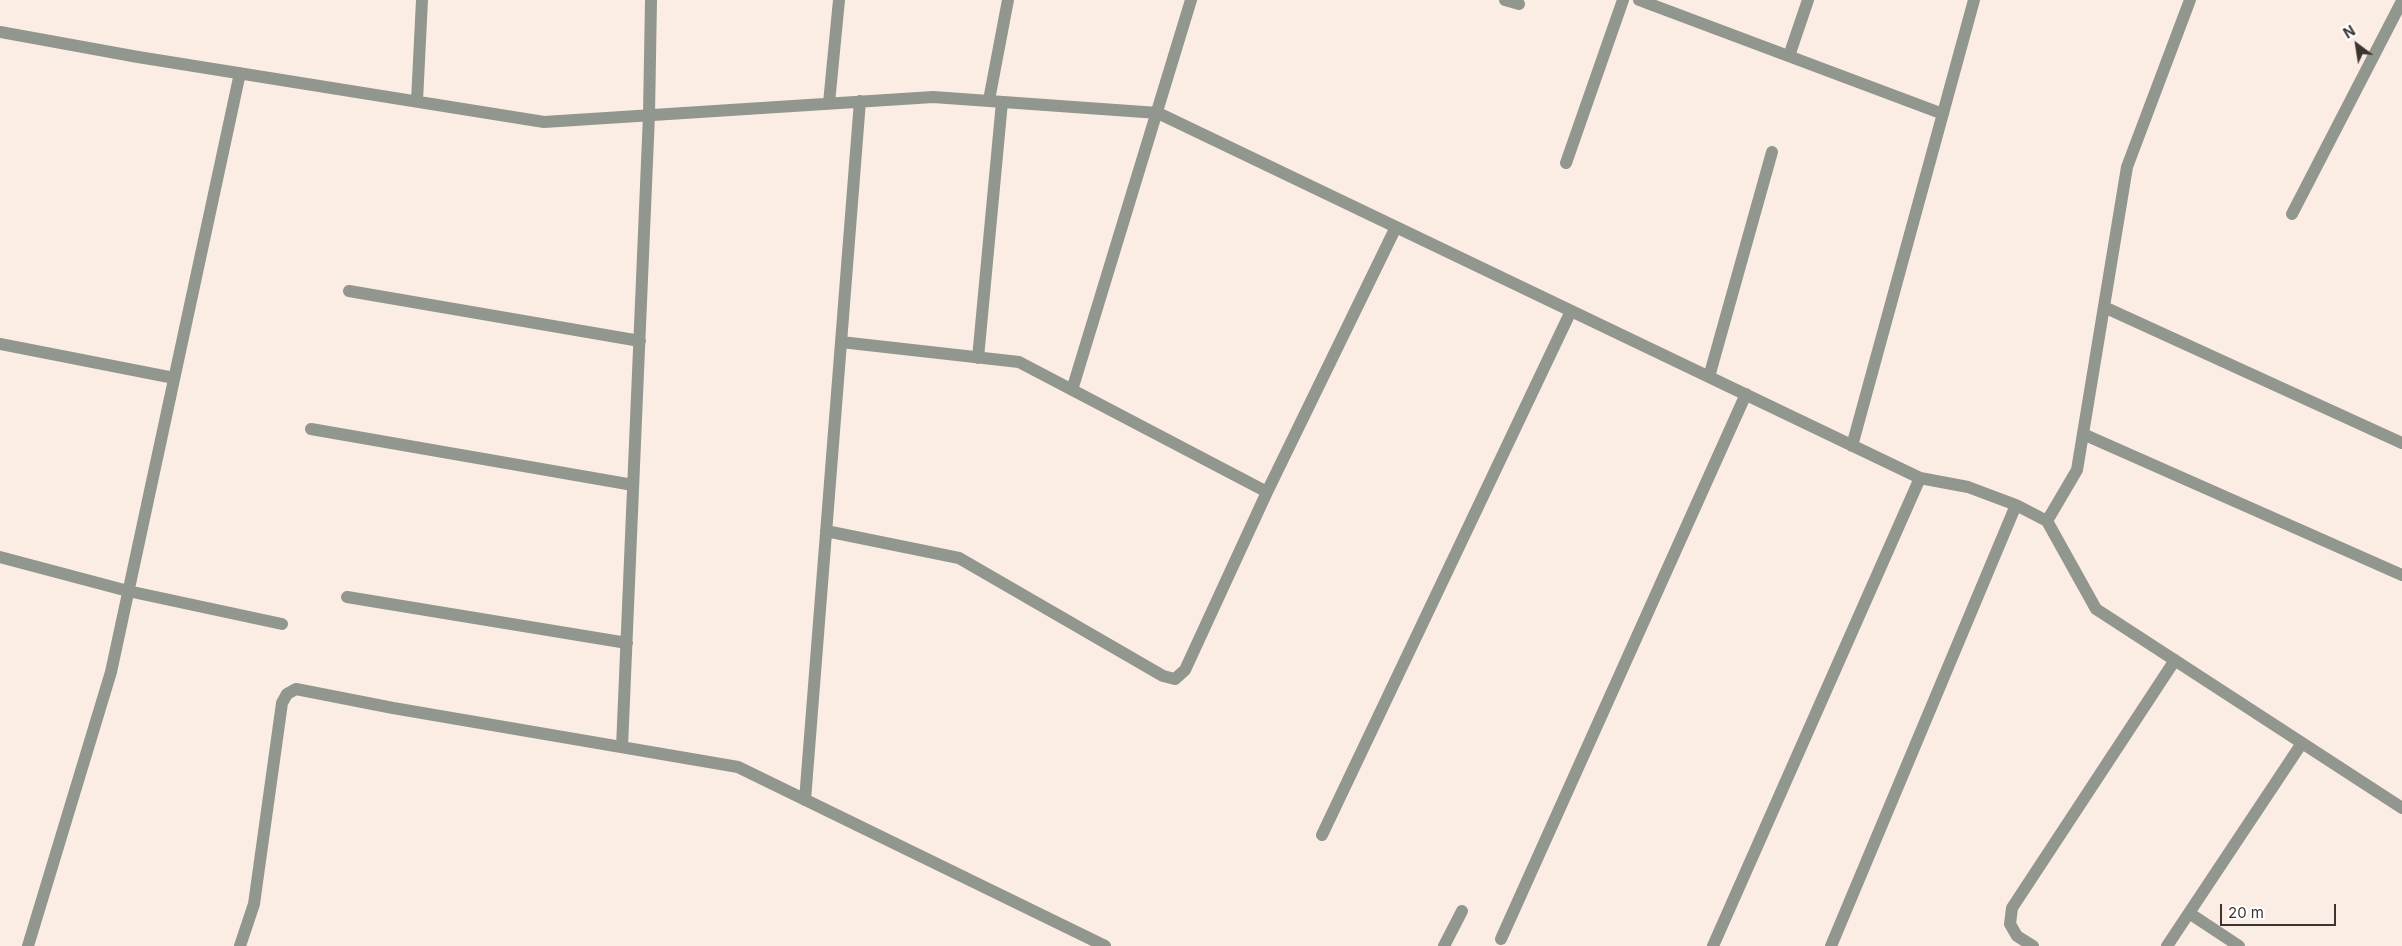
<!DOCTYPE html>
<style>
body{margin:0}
#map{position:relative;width:2402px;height:946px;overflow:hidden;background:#fcede4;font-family:Inter,sans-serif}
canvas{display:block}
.north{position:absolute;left:2332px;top:20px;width:50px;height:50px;-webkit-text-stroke:4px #fff;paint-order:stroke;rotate:329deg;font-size:14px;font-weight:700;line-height:20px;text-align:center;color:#3b3430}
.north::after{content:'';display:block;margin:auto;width:18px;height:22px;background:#3b3430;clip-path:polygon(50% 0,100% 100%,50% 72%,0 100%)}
.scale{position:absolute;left:2220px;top:904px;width:116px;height:22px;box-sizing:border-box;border:2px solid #3b3430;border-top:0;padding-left:6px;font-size:15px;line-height:18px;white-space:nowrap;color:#3b3430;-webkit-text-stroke:4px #fff;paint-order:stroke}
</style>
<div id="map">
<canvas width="2402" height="946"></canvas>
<div class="north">N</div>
<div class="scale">20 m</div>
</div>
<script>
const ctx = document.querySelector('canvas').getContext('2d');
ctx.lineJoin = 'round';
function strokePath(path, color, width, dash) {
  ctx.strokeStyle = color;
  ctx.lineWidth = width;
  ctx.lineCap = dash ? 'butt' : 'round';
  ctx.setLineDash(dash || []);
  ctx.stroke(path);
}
const minor = new Path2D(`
 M1505,0L1519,4
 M1639,0L1943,114
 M0,32L138,57L544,122L933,97L1158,113L1920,478L1968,487L2016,505L2047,521L2096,609L2402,808
 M1789,56L1808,0
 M989,100L1008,0
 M417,101L422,0
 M829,103L839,0
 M1566,163L1623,0
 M2292,214L2402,1
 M349,291L640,341
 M2104,307L2402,443
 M841,342L1019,362L1267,492
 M0,344L174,378
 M978,358L1002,102
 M1709,377L1772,152
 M1072,390L1191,0
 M311,429L633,485
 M2083,434L2402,575
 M1852,446L1974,0
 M2047,521L2077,470L2127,167L2190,0
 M826,531L959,558L1163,676L1175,679L1185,670L1267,492L1396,227
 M0,557L128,591L282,624
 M347,597L627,643
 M622,747L649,115L651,0
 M805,800L860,101
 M1322,835L1571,311
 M2189,913L2239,946
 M1501,939L1746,394
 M28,946L111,672L240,73
 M240,946L254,904L282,703L287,694L296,689L393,708L738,767L1105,946
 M1444,946L1462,911
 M1713,946L1920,478
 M1831,946L2016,505
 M2033,946L2017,936L2010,924L2012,908L2175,660
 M2167,946L2302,743`);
strokePath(minor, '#91968f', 12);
</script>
